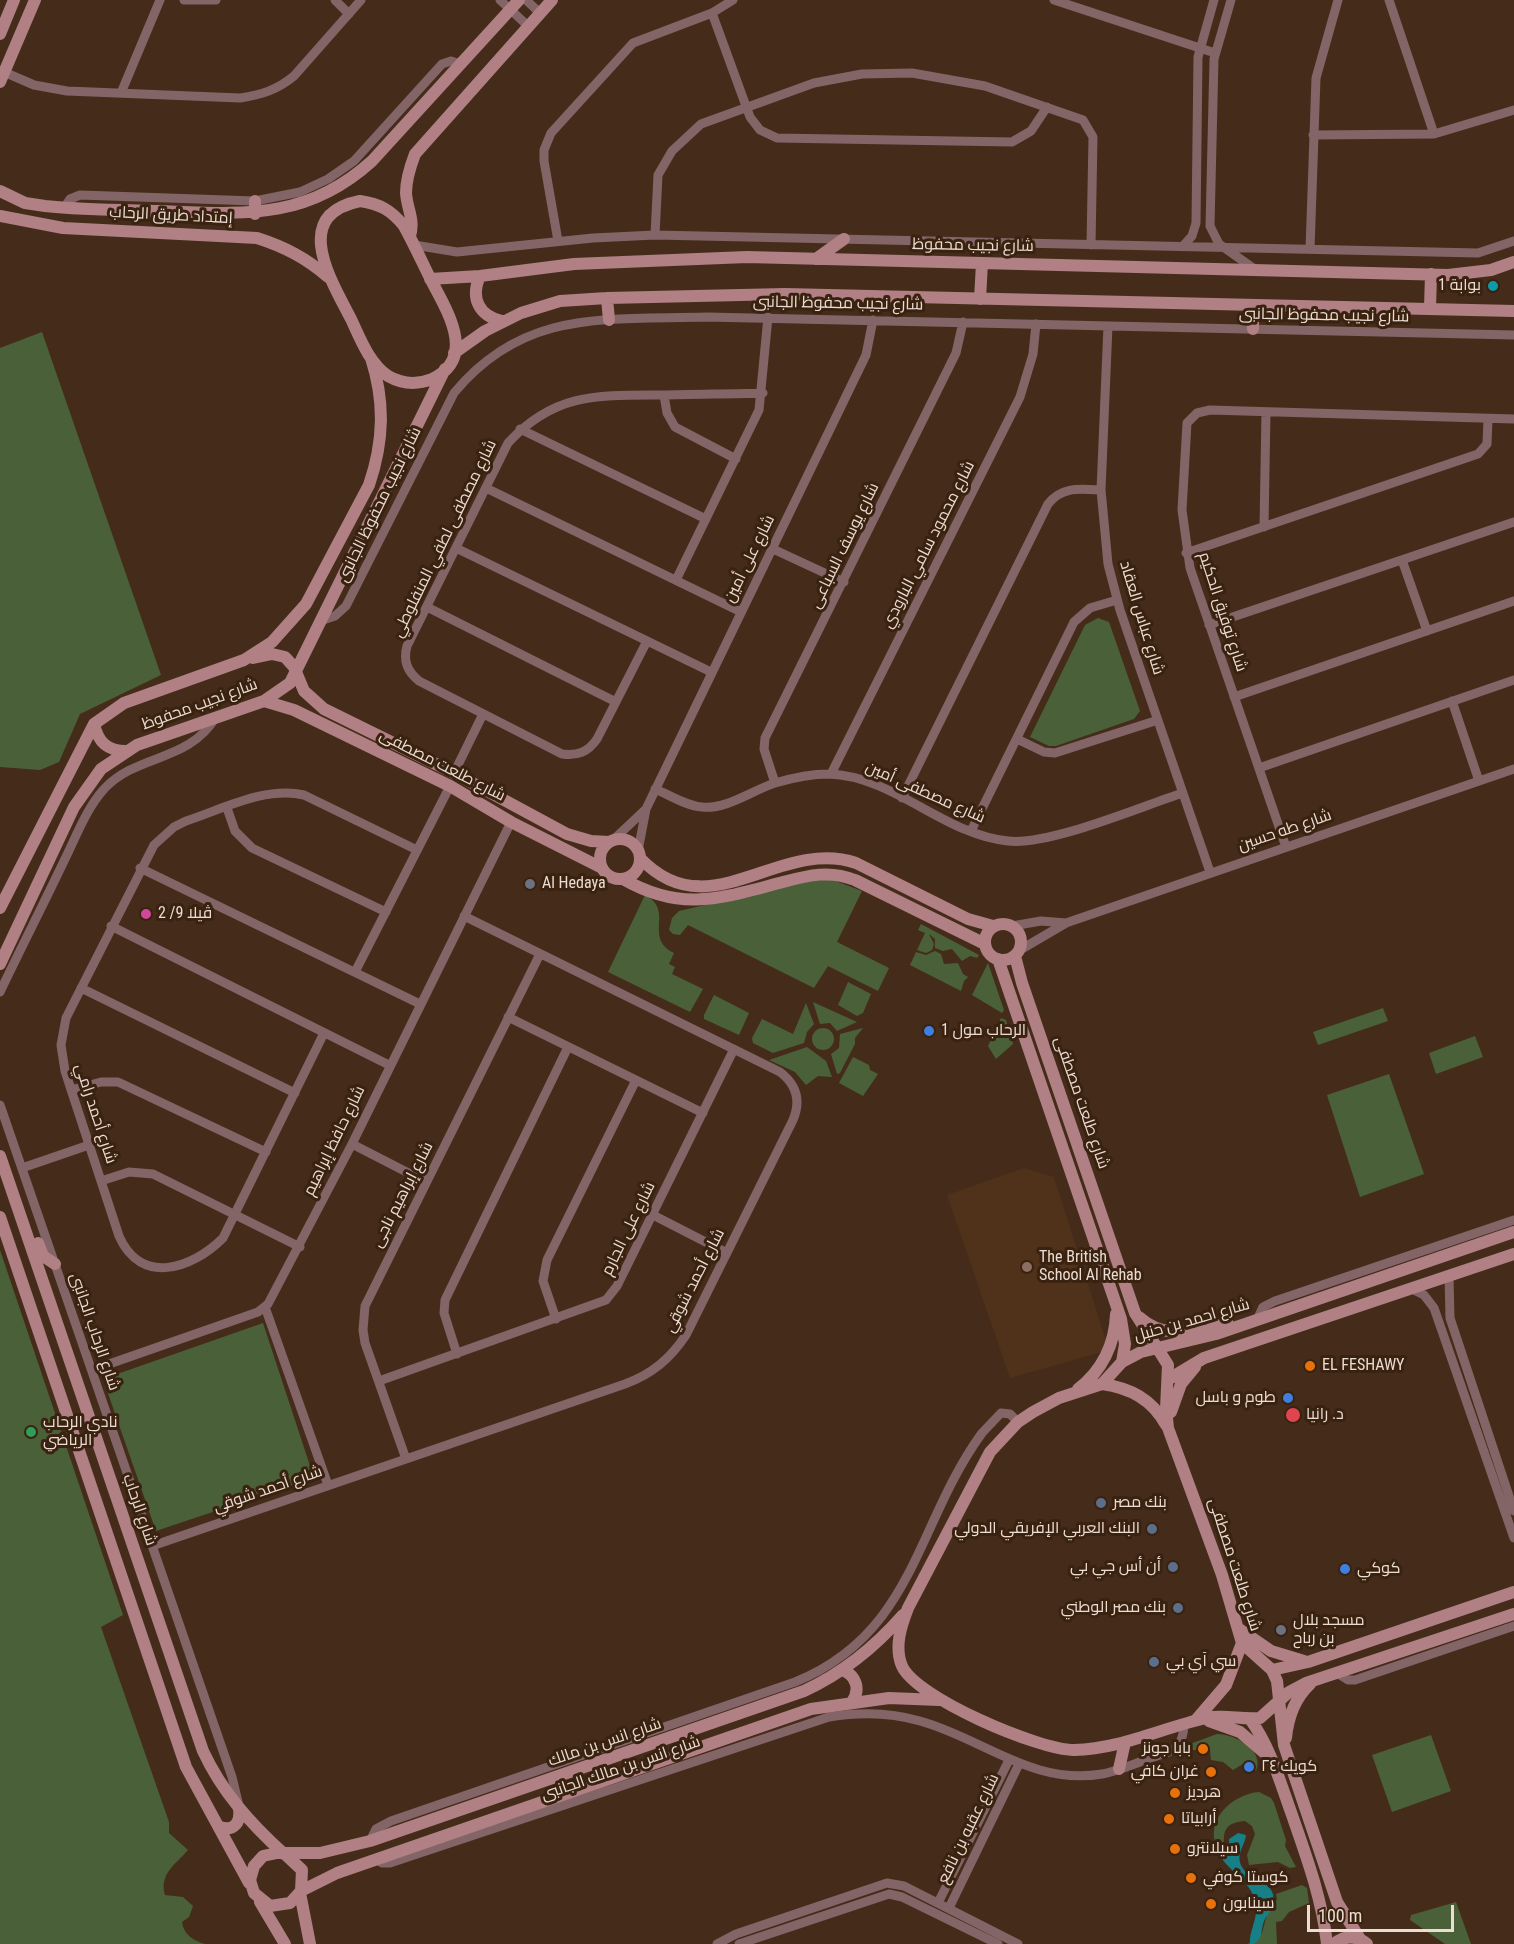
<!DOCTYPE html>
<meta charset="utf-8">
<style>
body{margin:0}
#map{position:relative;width:1514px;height:1944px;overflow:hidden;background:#452c1a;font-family:"Roboto Condensed",sans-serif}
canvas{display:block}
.scale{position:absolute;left:1307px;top:1905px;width:147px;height:27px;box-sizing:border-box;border:3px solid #ecdcd1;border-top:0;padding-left:8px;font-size:18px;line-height:21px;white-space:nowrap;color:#ecdcd1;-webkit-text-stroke:4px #3a2210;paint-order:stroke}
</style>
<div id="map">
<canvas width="1514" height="1944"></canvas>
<div class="scale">100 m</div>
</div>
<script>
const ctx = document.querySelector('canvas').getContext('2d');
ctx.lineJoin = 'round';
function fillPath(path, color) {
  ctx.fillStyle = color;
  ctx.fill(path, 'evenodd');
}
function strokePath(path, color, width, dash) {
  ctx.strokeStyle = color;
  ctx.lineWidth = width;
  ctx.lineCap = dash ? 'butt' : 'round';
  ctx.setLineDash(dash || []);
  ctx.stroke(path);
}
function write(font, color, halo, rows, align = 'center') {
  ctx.font = font + ' "Roboto Condensed",Cairo,sans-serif';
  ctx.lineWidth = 6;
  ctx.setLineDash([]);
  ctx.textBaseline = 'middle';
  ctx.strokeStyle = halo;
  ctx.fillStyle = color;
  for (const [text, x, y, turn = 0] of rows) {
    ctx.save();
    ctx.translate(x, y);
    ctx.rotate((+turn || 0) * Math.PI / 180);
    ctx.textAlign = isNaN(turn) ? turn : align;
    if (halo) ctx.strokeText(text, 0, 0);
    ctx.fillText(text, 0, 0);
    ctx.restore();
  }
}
const built = new Path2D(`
 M1024,1168L1054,1177L1109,1350L1010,1378L947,1195Z`);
const green = new Path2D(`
 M42,332L161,675L80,714L59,762L40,770L0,767V348Z
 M1098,618L1109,622L1140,711L1134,719L1056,746H1049L1030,737L1085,625Z
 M813,880H833L862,891L837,942L889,968L878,991L828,966L814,988L688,925L680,935L673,934L669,930L672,918L679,911Z
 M645,895C675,910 643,938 674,953L669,964L675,967L672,974L703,989L690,1012L608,972Z
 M921,924L979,955L977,958L970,956L962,961L952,949L943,951L935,948V939L929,934L934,944L932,950L926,953L917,950L925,933L918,930Z
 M935,951L941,954L944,964L958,963L963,974L968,977L964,981L961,991L910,965L916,952L926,955Z
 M988,963L1004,1010L1002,1013L972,995Z
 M848,982L871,994L863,1013L857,1016L838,1005Z
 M714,995L749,1013L739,1035L704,1019V1015Z
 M813,1002L857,1022L837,1031L830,1023L820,1024Z
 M806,1003L814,1024L807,1032L804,1043L773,1053L753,1043L752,1038L762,1019L793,1034Z
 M1383,1008L1388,1021L1318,1045L1313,1032Z
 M1001,1018L1006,1020L1013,1044L996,1059L988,1046Z
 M863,1028L855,1038V1044L840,1073L837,1074L831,1054L839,1048L840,1034Z
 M812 1039a11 11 0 1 1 22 0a11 11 0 1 1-22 0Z
 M1475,1036L1483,1057L1436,1074L1429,1053Z
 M807,1047L826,1061L832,1077L818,1076L806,1085L795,1072L769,1060Z
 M853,1057L869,1065L870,1070L878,1074L863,1096L839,1083Z
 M1389,1074L1424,1174L1360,1197L1327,1095Z
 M0,1250L123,1615L101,1627L169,1822V1833L188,1850C175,1865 159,1874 165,1895L183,1897L193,1906L189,1917L182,1922C183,1934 194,1941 205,1944H0Z
 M263,1323L314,1478L156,1531L103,1379Z
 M1217,1734C1234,1734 1265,1749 1256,1771L1246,1762L1233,1770L1223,1762L1211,1760L1210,1750H1191V1755L1182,1756L1190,1744Z
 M1431,1735L1451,1791L1392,1812L1372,1755Z
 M1259,1792L1271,1798L1274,1803L1286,1840L1285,1846L1296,1867L1290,1868L1278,1862L1249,1865L1247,1855L1255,1834L1252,1826L1245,1821C1228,1822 1223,1829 1224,1843L1215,1842C1208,1817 1234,1794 1259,1792Z
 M1302,1885L1307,1888L1309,1903L1289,1912L1282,1921L1276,1922L1277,1944H1248L1262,1933L1267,1914L1277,1899L1276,1894Z
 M1456,1902L1471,1944H1445L1410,1920L1411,1915Z`);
const water = new Path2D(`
 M1238,1833L1246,1835C1245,1846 1235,1854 1242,1867C1250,1882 1281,1881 1272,1907C1271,1912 1267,1915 1265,1919C1260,1929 1264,1938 1254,1944H1250C1249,1932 1256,1922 1256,1911C1257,1884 1232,1875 1220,1856L1230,1851L1229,1839Z`);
const street = new Path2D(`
 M184,0H216
 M335,0L349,14
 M500,0L528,26
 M526,0L540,13
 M1054,0L1215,53
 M1231,0L1214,59L1210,226L1219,244L1256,270
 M1389,0L1434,134
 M712,13L750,117L760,130L777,138L1012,142L1031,131L1047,107
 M4,72L34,85L67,91L240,98C261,95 277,90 294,76L361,0
 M121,93L160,0
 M1313,135L1434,134L1514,110
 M64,208L70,199L80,195L255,201L300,192L328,179L354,161L442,64L451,61L460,64
 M655,235L658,175L672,151L701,124L814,83L862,74L912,73L985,86L1083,120L1093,137L1091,245
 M558,241L544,161V150L551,133L633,43L712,13L733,0
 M414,245L457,252L593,238L655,235L1478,253L1514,241
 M1183,246L1192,236L1196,223L1198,57L1214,0
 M1310,249L1316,78L1338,0
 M1108,326L1101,490L1108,564L1120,610L1210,872
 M664,395L667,413L675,427L736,459
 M520,429L706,519
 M486,488L741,612
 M1264,527L1266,412
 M456,548L711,672
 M773,549L844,582
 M1186,553L1478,454L1487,444L1488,419
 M1402,560L1427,631
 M676,580L759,410L768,317
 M427,607L616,702
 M320,621L335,616L346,606L454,393C524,308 608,320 707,317L1514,335
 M1209,625L1514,522
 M647,641L597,739C588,752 578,756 562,754L419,681C407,671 403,661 407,646L508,443C554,393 597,395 661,395C695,394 729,394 763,393
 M1234,697L1514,601
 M1452,701L1479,781
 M1017,739L1044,752L1055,753L1158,720
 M1259,768L1514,680
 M454,773L483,714
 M831,774L1020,397L1033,354L1036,324
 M775,783L764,749L765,738L956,353L963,322
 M655,789C670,795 686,806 702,807C726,810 753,790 775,783C792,778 811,774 829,774C894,776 944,835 1008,841C1049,846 1139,807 1183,793
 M902,798L1048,504C1062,486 1080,489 1101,490
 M227,808L235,831L252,848L386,912
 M971,831L1074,622L1090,608L1117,600
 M612,841L646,809L866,355L873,320
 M1286,847L1190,568L1182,510L1187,423L1197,413L1210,410L1514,419
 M638,851L646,809
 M140,868L420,1004
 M111,926L389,1065
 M1012,926L1041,921L1066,923
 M1020,950L1066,923L1514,769
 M355,972L450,786
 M81,988L295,1093
 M0,992C21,948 43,905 64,861C76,837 86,809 104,789C138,753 188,763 216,717
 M508,1017L703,1113
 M324,1033L223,1238C192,1269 141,1286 119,1236L65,1071L61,1045L66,1018L154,845L174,827L186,821C223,809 265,786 304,795L417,850
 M71,1090L101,1082H118L266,1152
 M0,1105L204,1696L232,1777L239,1806
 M352,1144L426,1182
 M22,1168L89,1145
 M101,1181L129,1172L153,1174L300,1247
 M653,1215L727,1253
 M1449,1276L1450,1318L1514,1511
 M1412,1289L1424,1295L1434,1308L1514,1538
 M265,1307L328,1485
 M556,1319L543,1281L547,1260L636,1080
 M1257,1320L1263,1307L1275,1301L1514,1220
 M457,1354L444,1313L445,1300L568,1047
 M92,1370L258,1312L268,1304L352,1144L511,822
 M379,1381L606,1300L617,1286L734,1049
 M406,1459L365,1343L363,1330L365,1306L540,954
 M152,1546L625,1384C652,1374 670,1359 686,1335L793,1120C801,1101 797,1085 780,1072L464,916
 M1337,1673L1348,1680H1355L1514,1626
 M370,1841L376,1829L391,1821L795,1682C915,1633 915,1525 982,1433L1001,1413L1010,1414L1018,1422
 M376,1859L382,1863H390L829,1717C859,1712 890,1712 920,1721C982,1738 1033,1786 1102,1774C1118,1771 1134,1764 1150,1758C1172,1751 1183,1751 1184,1724
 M938,1903L1009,1760
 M949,1908L1019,1764
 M717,1944L736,1934L887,1883L904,1886L1018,1944
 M739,1944L889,1894L902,1897L998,1944`);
const secondary = new Path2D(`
 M0,34L14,0
 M0,82L35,0
 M0,191L25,203L45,206C83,210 121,210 160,211C242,214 306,221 372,161L519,0
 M255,201V214
 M360,201C380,204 391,210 404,226C414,244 422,262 431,280C446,309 478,358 432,379C417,385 402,384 388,376C369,363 360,338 351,319C331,280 290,215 360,201Z
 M0,216L63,228L257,238C285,247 306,258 328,277
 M410,236C415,220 407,209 406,193C406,179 410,167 415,154L552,0
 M816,259L844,239
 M480,276C470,298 479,316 502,321
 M430,279L480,276L574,264L747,257L1448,275L1491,270L1514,262
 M607,298L609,320
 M980,299L982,263
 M1253,306V329
 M1430,308L1431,274
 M454,353L485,331L521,313L560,301L607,298L785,294L1514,311
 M253,658L272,654L285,657L294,667L304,691L324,709L454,773L567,834L591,841L609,842
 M264,701L294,710L450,786L511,822L602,868
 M94,724C98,742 107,751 126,751
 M600 859a20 20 0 1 1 40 0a20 20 0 1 1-40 0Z
 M640,858C709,931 778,837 856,863L968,919L993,926
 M623,879C682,913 722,898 783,882C809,875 830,870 855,880L985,944
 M0,908L94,724L124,703L244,660L272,642L306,604L369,485C384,441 385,402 371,358
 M985 942a18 18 0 1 1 36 0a18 18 0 1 1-36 0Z
 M1015,956L1022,983L1135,1313L1168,1365L1166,1409L1168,1428L1222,1575L1242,1643L1272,1670L1277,1681L1284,1745L1337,1902L1360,1939
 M998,959L1121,1319L1125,1344L1122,1362
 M0,964L74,807L101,769L137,745L264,701L290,683L445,369
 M0,1156L203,1751C222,1792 250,1823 284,1854
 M0,1217L186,1767L249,1883
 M1514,1232L1216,1334L1141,1352L1122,1362L1102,1384L1059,1398L1033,1412L1018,1422L990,1452L908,1608C901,1626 894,1647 902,1666C916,1698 1039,1750 1074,1750C1120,1749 1162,1728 1206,1718C1224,1714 1242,1720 1260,1718L1289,1692L1306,1683L1514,1614
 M38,1243L43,1256L55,1264
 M1139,1317C1168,1343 1195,1327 1228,1324
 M1169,1379L1204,1358L1514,1254
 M1102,1384C1130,1388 1152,1399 1166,1425
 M1078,1389C1102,1371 1115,1344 1116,1314
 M1171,1412L1181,1384L1195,1367
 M1239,1629L1271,1651L1304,1661
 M843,1670C856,1676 861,1689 852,1702
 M1272,1670L1308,1662L1514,1592
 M1250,1719C1271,1748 1280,1782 1292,1815C1307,1858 1322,1899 1327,1944
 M1196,1720L1226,1685L1242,1643
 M1209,1721L1240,1732L1268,1756
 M1286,1738C1288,1717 1295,1698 1310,1684
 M1119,1769L1125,1742
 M220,1827C234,1832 241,1822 239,1809
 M286,1855L302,1870L301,1891L290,1903L270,1906L254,1893L250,1880L254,1866L263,1856L277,1853H320L370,1841L804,1691C843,1673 875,1647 903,1615
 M301,1891L337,1873L811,1709L889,1698L939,1700
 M300,1893L310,1944
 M260,1902L285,1944
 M1334,1944C1345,1935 1356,1935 1367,1944`);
const markers = [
 [1493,286,6,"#0f9aa8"],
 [530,884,6,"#6b7280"],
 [146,914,6,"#d1479c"],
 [929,1031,6,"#3f7fe0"],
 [1027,1267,6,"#8d6e63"],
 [1310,1366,6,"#e8710a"],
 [1288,1398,6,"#3f7fe0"],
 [1293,1415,8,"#e0444e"],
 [31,1432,6,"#2e9e5b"],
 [1101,1503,6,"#5c6f8a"],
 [1152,1529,6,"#5c6f8a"],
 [1173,1567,6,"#5c6f8a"],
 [1345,1569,6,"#3f7fe0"],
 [1178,1608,6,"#5c6f8a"],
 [1281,1630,6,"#6b7280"],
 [1154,1662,6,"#5c6f8a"],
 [1203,1749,6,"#e8710a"],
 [1249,1767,6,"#3f7fe0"],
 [1211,1772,6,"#e8710a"],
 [1175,1793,6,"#e8710a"],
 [1169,1819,6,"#e8710a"],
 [1175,1849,6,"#e8710a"],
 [1191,1878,6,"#e8710a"],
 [1211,1904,6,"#e8710a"]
];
const streetNames = [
 ["إمتداد طريق الرحاب",171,216,3],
 ["شارع نجيب محفوظ",973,246,1],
 ["شارع نجيب محفوظ الجانبى",838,304,1],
 ["شارع نجيب محفوظ الجانبى",1324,316,1],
 ["شارع نجيب محفوظ الجانبى",380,505,-64],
 ["شارع مصطفى لطفي المنفلوطي",445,539,-64],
 ["شارع محمود سامي البارودي",929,545,-63],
 ["شارع يوسف السباعى",845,546,-64],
 ["شارع على أمين",750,559,-64],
 ["شارع توفيق الحكيم",1222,612,72],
 ["شارع عباس العقاد",1141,618,73],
 ["شارع نجيب محفوظ",200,705,-20],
 ["شارع طلعت مصطفى",442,766,27],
 ["شارع مصطفى أمين",925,793,24],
 ["شارع طه حسين",1285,831,-19],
 ["شارع طلعت مصطفى",1081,1103,71],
 ["شارع أحمد رامي",95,1114,72],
 ["شارع حافظ إبراهيم",335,1141,-64],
 ["شارع إبراهيم ناجى",403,1195,-63],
 ["شارع على الجارم",629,1229,-64],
 ["شارع أحمد شوقي",695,1281,-63],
 ["شارع احمد بن حنبل",1192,1321,-16],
 ["شارع الرحاب الجانبى",94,1332,71],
 ["شارع أحمد شوقي",268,1490,-19],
 ["شارع الرحاب",139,1510,71],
 ["شارع طلعت مصطفى",1234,1565,72],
 ["شارع انس بن مالك",605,1743,-19],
 ["شارع انس بن مالك الجانبى",621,1769,-19],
 ["شارع عقبه بن نافع",969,1829,-64]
];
const poiNames = [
 ["بوابة 1",1481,286,"right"],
 ["Al Hedaya",542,884],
 ["ڤيلا 9/ 2",158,914],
 ["الرحاب مول 1",941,1031],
 ["The British",1039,1258],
 ["School Al Rehab",1039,1276],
 ["EL FESHAWY",1322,1366],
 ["طوم و باسل",1276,1398,"right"],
 ["د. رانيا",1306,1415],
 ["نادي الرحاب",43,1423],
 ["الرياضي",43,1441],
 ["بنك مصر",1113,1503],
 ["البنك العربي الإفريقي الدولي",1140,1529,"right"],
 ["أن أس جي بي",1161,1567,"right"],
 ["كوكي",1357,1569],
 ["بنك مصر الوطني",1166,1608,"right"],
 ["مسجد بلال",1293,1621],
 ["بن رباح",1293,1639],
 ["سي آي بي",1166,1662],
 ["بابا جونز",1191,1749,"right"],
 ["كويك ٢٤",1261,1767],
 ["غران كافي",1199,1772,"right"],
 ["هرديز",1187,1793],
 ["أرابياتا",1181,1819],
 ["سيلانترو",1187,1849],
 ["كوستا كوفي",1203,1878],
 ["سينابون",1223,1904]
];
fillPath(built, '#50311a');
fillPath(green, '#4a6038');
fillPath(water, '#168086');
strokePath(street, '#836567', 9);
strokePath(secondary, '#b08084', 12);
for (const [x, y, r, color] of markers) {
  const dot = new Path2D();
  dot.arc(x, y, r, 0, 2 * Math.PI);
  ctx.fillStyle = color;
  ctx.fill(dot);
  strokePath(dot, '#3a2210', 2);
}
write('16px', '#ecdcd1', '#3a2210', streetNames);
write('16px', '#ecdcd1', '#3a2210', poiNames, 'left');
</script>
